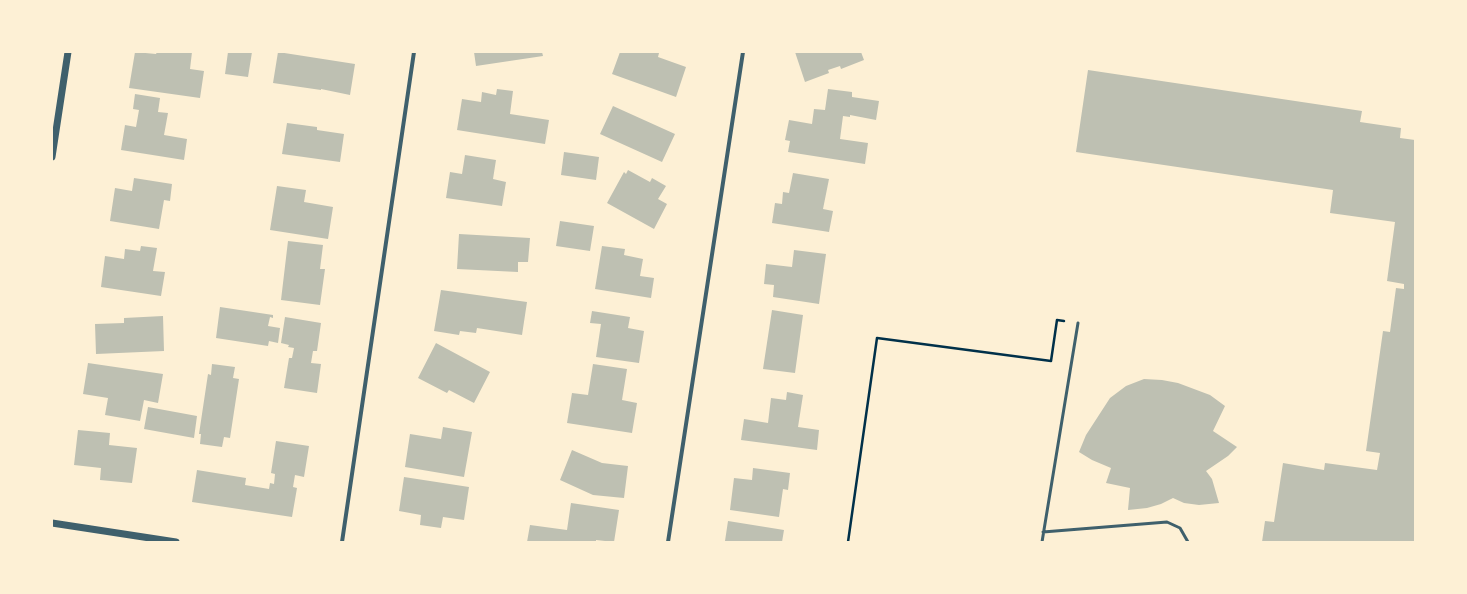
<!DOCTYPE html>
<style>
body{margin:0}
#map{position:relative;width:1467px;height:594px;overflow:hidden;background:#fdf0d5;font-family:Commissioner,sans-serif}
canvas{display:block}
.frame{position:absolute;inset:0;border:53px solid #fdf0d5;pointer-events:none}
</style>
<div id="map">
<canvas width="1467" height="594"></canvas>
<div class="frame"></div>
</div>
<script>
const ctx = document.querySelector('canvas').getContext('2d');
ctx.lineJoin = 'round';
function fillPath(path, color) {
  ctx.fillStyle = color;
  ctx.fill(path, 'evenodd');
}
function strokePath(path, color, width, dash) {
  ctx.strokeStyle = color;
  ctx.lineWidth = width;
  ctx.lineCap = dash ? 'butt' : 'round';
  ctx.setLineDash(dash || []);
  ctx.stroke(path);
}
const building = new Path2D(`
 M135,52L156,54L157,52H192L190,69L204,71L200,98L129,88Z
 M228,52H252L248,77L225,74Z
 M278,52L355,64L350,95L321,89V90L273,83Z
 M474,52H542L543,56L476,66Z
 M620,52H656L659,53L658,57L686,67L676,97L612,74Z
 M795,52H861L864,60L841,69L840,66L828,70L829,73L805,82Z
 M1088,70L1362,111L1360,122L1401,128L1400,138L1415,140V498L1414,509H1415V542H1262L1265,521L1274,522L1283,463L1324,470L1325,463L1377,470L1380,453L1366,451L1383,331L1390,332L1396,288L1404,289V284L1387,281L1395,222L1330,213L1333,190L1076,152Z
 M497,89L513,91L510,114L549,120L545,144L457,130L462,99L481,102L482,92L496,95Z
 M828,89L852,92V97L879,101L876,120L850,115V117L843,116L840,139L868,143L865,164L788,152L790,141L785,140L789,120L812,124L814,109L825,110Z
 M135,94L160,98L158,112L168,113L164,135L187,139L184,160L121,150L125,125L136,127L139,110L133,109Z
 M613,106L675,134L662,162L600,134Z
 M287,123L317,127V130L344,134L340,162L282,154Z
 M564,152L599,157L596,180L561,175Z
 M465,155L496,160L493,179L506,182L502,206L446,198L450,172L462,174Z
 M628,170L650,182L652,178L666,186L658,199L667,204L654,229L607,203L624,172L626,174Z
 M793,173L829,179L823,209L833,211L829,232L772,223L775,203L782,204L783,192L789,193Z
 M134,178L172,184L170,201L164,200L159,229L110,221L115,188L132,191Z
 M277,186L306,190L304,202L333,207L328,239L270,230Z
 M560,221L594,226L590,251L556,246Z
 M459,234L530,238L528,262H518V272L457,269Z
 M288,241L323,245L320,269H325L320,305L281,300Z
 M141,246L157,248L153,271L165,272L161,296L101,287L105,256L124,259L125,249L140,251Z
 M602,246L625,249L624,255L643,259L640,276L654,278L651,298L595,289Z
 M794,250L826,254L819,304L773,297L774,285L764,284L766,264L792,267Z
 M441,290L527,302L522,335L477,328L476,333L460,331L459,335L434,331Z
 M220,307L273,315V318L270,317L268,326L280,328L278,343L269,341L268,346L216,338Z
 M772,310L803,315L795,373L763,369Z
 M592,311L630,317L628,328L644,331L639,363L596,357L601,324L590,323Z
 M163,316L164,351L96,354L95,324L124,323V318Z
 M285,317L321,323L317,351H313L311,363L321,364L317,393L284,388L289,358H292L294,348L288,347L289,345L281,343Z
 M436,343L490,372L474,403L449,390L447,393L418,378Z
 M88,363L163,374L158,403L144,400L140,421L105,415L108,398L83,394Z
 M212,364L235,367L233,378L239,379L230,438L224,437L222,447L200,444L201,434H199L208,374L211,375Z
 M593,364L627,369L622,400L637,403L632,433L567,423L572,393L588,395Z
 M1144,379L1162,380L1178,383L1210,395L1225,406L1213,431L1237,447L1228,456L1206,471L1212,479L1219,503L1199,505L1184,503L1173,498L1161,504L1147,508L1128,510L1130,488L1106,483L1111,468L1092,460L1079,452L1086,435L1110,398L1126,386Z
 M787,392L803,395L798,427L819,430L817,450L741,440L744,419L768,423L771,398L786,400Z
 M148,407L197,416L194,438L144,429Z
 M443,427L472,432L464,477L405,467L410,434L441,439Z
 M78,430L110,433L109,445L137,448L132,483L100,480L101,468L74,465Z
 M276,441L309,446L304,477L295,475L293,487L297,488L292,517L192,502L197,470L246,478L245,485L269,489L270,483L274,484L275,474L271,473Z
 M572,450L602,463L628,466L624,498L593,495L560,480Z
 M753,468L790,473L788,490L783,489L779,517L730,510L734,478L752,480Z
 M404,477L469,487L464,520L443,517L441,528L420,525L421,515L399,511Z
 M571,503L619,510L614,542L596,540V542H527L530,525L567,530Z
 M728,521L784,530L782,542H731L725,541Z`);
const path = new Path2D(`
 M848,542L877,338L1051,361L1057,320L1064,321`);
const service = new Path2D(`
 M1043,532L1167,522L1180,528L1188,542
 M1042,542L1078,323`);
const minor = new Path2D(`
 M342,542L414,52
 M668,542L743,52`);
const tertiary = new Path2D(`
 M52,157L68,52
 M52,523L176,542`);
fillPath(building, '#bec0b2');
strokePath(path, '#003049', 2.5);
strokePath(service, '#3f606c', 3);
strokePath(minor, '#3f606c', 4);
strokePath(tertiary, '#3f606c', 7);
</script>
